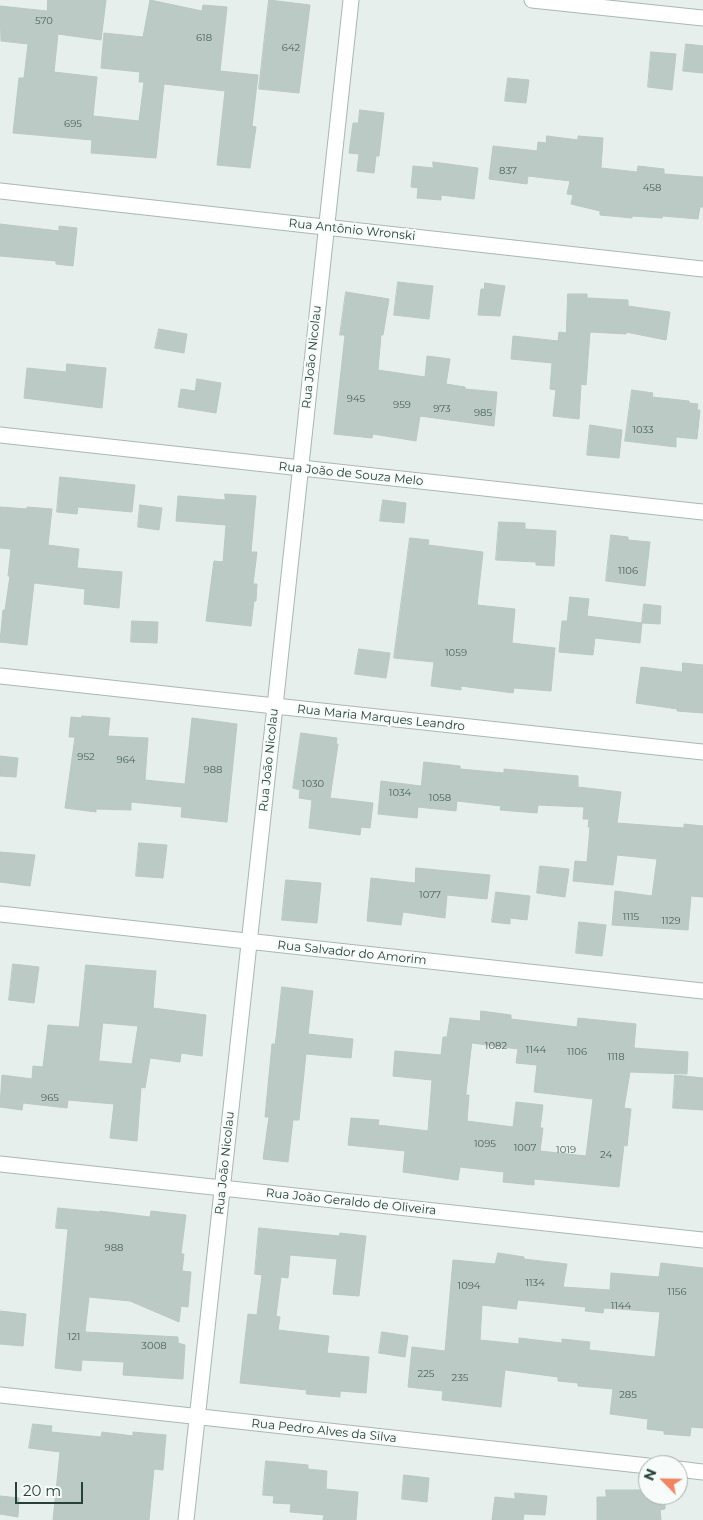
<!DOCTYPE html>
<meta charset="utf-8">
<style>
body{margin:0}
#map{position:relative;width:703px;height:1520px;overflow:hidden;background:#e6efeb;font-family:Montserrat,sans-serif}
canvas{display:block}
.north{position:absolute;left:638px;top:1455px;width:50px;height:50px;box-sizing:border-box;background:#f7fbf9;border:1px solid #a3b1ad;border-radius:50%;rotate:293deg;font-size:14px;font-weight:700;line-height:20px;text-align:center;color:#24423a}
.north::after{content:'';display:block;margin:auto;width:18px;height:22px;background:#f4845f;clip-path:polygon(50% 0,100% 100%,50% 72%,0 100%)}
.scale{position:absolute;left:15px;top:1482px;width:68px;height:22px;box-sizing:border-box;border:2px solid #24423a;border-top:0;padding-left:6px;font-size:15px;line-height:18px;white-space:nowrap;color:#24423a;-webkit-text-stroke:4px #f7fbf9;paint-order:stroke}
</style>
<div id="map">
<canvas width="703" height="1520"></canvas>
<div class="north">N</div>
<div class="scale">20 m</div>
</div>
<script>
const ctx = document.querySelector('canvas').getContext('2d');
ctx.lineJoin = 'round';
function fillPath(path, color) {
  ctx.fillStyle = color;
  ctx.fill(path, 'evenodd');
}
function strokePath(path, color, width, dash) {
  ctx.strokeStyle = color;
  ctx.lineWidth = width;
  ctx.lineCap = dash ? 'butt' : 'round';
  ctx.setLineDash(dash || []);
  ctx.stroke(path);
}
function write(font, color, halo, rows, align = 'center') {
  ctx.font = font + ' Montserrat,sans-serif';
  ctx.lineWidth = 4.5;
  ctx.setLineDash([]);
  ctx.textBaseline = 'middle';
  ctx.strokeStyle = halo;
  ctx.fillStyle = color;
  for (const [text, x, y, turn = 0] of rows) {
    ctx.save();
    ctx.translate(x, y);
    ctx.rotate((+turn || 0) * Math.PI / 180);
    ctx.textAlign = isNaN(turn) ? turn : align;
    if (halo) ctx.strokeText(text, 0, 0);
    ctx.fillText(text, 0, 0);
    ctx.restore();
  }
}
const building = new Path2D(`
 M48,0H106L101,40L58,34L54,72L97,77L93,116L139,121L144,82H139L140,72L101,68L104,33L143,37L150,0L202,11L203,5L227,7L220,71L258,75L252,126L256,127L250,168L217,165L225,91L164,84L156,158L91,153L92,140L13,133L19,78H24L28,44L1,41L0,6L47,11Z
 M269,0L310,5L299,93L259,89Z
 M686,44L703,46V73L683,71Z
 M651,52L676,54L672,90L648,87Z
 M508,78L529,80L526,103L505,101Z
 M360,110L384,113L379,156H376L374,173L357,171L359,154L349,153L353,123H358Z
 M547,136L578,140V136L603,138L601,168L637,172L638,166L664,169V174L703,177V207H700L698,219L663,216L662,218L632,216V218L600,215V211L571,204L573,195L567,194L570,181L528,176L527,184L489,179L493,146L537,151L538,142L546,143Z
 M433,162L478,168L474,199L441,195V200L417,198L418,188L411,187L413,166L433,168Z
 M0,224L59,231V226L77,228L73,266L56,264V261L0,256Z
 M398,282L433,286L429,319L394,315Z
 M485,283L505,286L500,316L478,315L481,289H484Z
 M346,292L389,299L383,335H381L378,370L425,377L427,356L450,359L446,384L465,387V389L497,392L494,426L420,416L416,441L373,434L372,438L334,434L345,335H340Z
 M568,294H587V298L628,300V306L670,312L666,340L626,332V334L590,332L586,385L581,384L579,419L553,416L556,390L550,389L552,363L511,359L513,336L558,341L559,332L566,333Z
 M159,329L187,334L184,353L155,348Z
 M67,364L106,368L102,408L24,398L27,368L66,372Z
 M197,379L221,383L216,413L178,407L181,389L195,391Z
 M632,390L653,393L652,397L689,401V403L698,404L697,410H700L697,439L676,437V447L625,441Z
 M590,425L622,430L619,458L587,455Z
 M60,477L135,485L132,512L78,507L77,514L57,512Z
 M225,494L256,496L251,552H257L253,584H257L256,601H254L251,626L206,621L214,561L223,562L226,525L176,521L178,496L225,500Z
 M383,500L406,503L404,523L380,521Z
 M140,505L162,508L159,530L138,527Z
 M0,507L27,509V507L52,509L48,545L79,549L77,568L122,572L119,608L84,604L85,589L34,583L27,645L0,642L3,610H5L10,576H8L11,549L0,548Z
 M499,522L525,523V529L556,531L554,566L536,565V562L496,560Z
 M611,535L628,537V540L650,542L645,586L606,581Z
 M410,538L429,540L428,545L483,552L477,605L515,609L512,643L555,648L551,691L514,688L513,693L461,686V690L431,686L434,662L394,658Z
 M570,597L589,599L587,616L642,623L640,643L595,638L593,655L559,652L562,621H567Z
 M644,604L661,606L660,624L642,623Z
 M132,621L158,622L157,643L131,642Z
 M359,649L390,653L386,678L355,674Z
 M683,663L703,665V713L677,711V709L636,703L641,667L682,672Z
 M82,716L110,718L108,736L148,738L145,780L185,784L192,718L237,724L227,822L181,817L182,807L131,802V810L96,809V812L65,808L75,737H69L71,717L81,718Z
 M301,733L337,738L336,744H338L330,798L373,803L370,828L361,827L360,835L309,828L312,800L299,798L300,790L293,788Z
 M0,756L18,758L16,777L0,776Z
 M424,762L460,766V769L504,773V769L578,776V787L621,792L617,823L684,828V824L703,826V897L691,896L688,930L612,925L615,891L652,896L657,859L617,855L613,885L573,881L575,861L587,862L590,827H588L589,819H583L584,807L538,805L537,813L500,810L501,806L457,801L456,811L418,807L417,818L378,814L381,781L421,786Z
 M139,843L167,845L163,878L136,876Z
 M0,852L35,855L30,886L0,882Z
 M540,866L569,869L565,897L537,893Z
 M416,868L490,875L487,899L447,895L445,918L403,912L401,925L367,921L371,878L415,883Z
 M286,880L321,883L317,923L282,920Z
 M496,892L530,896L527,920L510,918V924L492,922Z
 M579,922L606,925L602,956L576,953Z
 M13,964L39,967L34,1003L9,1000Z
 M86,965L156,971L153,1008L206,1015L202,1056L181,1053L180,1062L150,1058L145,1088L141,1087L137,1141L110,1138L114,1104L68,1100L67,1108L23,1103L22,1110L0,1107L2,1075L32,1079L33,1066L43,1067L48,1025L79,1027ZM103,1023L138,1026L132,1064L99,1061Z
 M282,987L313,991L308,1034L353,1039L351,1058L306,1054L299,1120H293L288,1162L263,1159L269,1117H265L272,1044H275Z
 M481,1011L511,1015V1019L577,1027L578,1018L636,1024L634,1048L688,1052L687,1074L630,1072L624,1108L631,1109L627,1146L624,1145L619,1187L534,1179V1185L503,1182L504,1172L460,1167L458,1180L403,1172L405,1151L348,1145L351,1118L379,1120L378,1125L428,1131L432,1080L393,1076L395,1051L441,1055L443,1037H447L450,1018L480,1021ZM472,1043L518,1049L516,1063L537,1065L534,1092L593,1099L586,1156L540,1151L543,1128H540L543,1105L516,1102L513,1127L467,1121L469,1095H466Z
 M675,1075L703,1078V1110L673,1108Z
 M58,1208L99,1212L100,1211L150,1217L151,1211L186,1215L181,1254H184L182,1271L191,1272L188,1307L181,1306L179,1322L130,1301L89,1297L85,1332L178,1337V1343L185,1345L183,1379L123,1375L124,1362L82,1360L81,1371L55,1368L68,1229L56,1228Z
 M259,1228L339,1236L340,1233L366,1236L359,1296L333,1294L337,1259L290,1255L288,1278L281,1277L276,1316L280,1317L278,1330L329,1336L327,1353L369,1357L366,1393L340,1391V1397L306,1394L307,1390L240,1383L248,1314L257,1315L262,1275L255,1274Z
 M498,1253L524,1257V1259L567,1264L563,1287L610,1290L611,1273L659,1277L661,1263L703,1268V1428L691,1427L690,1436L664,1434V1431L647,1429L648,1419L610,1414L613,1389L578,1386V1383L558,1381V1377L505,1370L501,1407L442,1400L443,1391L408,1387L412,1347L445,1351L453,1260L495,1264ZM518,1300L586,1307L585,1311L603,1313L604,1308L660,1312L655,1357L589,1350L590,1342L562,1339V1343L519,1338V1344L480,1340L482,1305L516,1309Z
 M0,1311L26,1314L23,1346L0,1344Z
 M382,1332L408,1336L405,1357L379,1353Z
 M33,1424L52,1426L51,1432L101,1437L102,1432L133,1436V1432L166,1435L163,1470L154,1469L149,1520H53L60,1452L29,1448Z
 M266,1461L308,1465V1469L327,1471L326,1489L358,1492L356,1520H323L324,1515L290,1512L291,1504L273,1503L274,1496L263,1495Z
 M404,1475L429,1478L427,1502L402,1499Z
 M606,1490H648V1495H665V1509L660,1510L661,1520H597V1497H606Z
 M515,1493L547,1496L545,1515L524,1514L523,1520H492L495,1497L515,1499Z
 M0,1496L19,1498L18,1517L0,1514Z`);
const minor = new Path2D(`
 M532,0L703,18
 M0,191L703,269
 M0,435L703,512
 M0,914L703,991
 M0,1164L703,1240
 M0,1395L648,1466
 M678,1469L703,1472
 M186,1520L275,706L703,752`);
const tertiary = new Path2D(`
 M0,676L275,706L351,0`);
const numberNames = [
 ["570",44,21],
 ["618",204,38],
 ["642",291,48],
 ["695",73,124],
 ["837",508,171],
 ["458",652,188],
 ["945",356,399],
 ["959",402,405],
 ["973",442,409],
 ["985",483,413],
 ["1033",643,430],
 ["1106",628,571],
 ["1059",456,653],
 ["952",86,757],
 ["964",126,760],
 ["988",213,770],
 ["1030",313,784],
 ["1034",400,793],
 ["1058",440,798],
 ["1077",430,895],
 ["1115",631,917],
 ["1129",671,921],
 ["1082",496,1046],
 ["1144",536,1050],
 ["1106",577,1052],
 ["1118",616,1057],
 ["965",50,1098],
 ["1095",485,1144],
 ["1007",525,1148],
 ["1019",566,1150],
 ["24",606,1155],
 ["988",114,1248],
 ["1134",535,1283],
 ["1094",469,1286],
 ["1156",677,1292],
 ["1144",621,1306],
 ["121",74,1337],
 ["3008",154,1346],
 ["225",426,1374],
 ["235",460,1378],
 ["285",628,1395]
];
const streetNames = [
 ["Rua Antônio Wronski",352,230,6],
 ["Rua João Nicolau",312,357,-84],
 ["Rua João de Souza Melo",351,474,6],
 ["Rua Maria Marques Leandro",381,718,6],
 ["Rua João Nicolau",269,760,-84],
 ["Rua Salvador do Amorim",352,953,6],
 ["Rua João Nicolau",225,1163,-84],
 ["Rua João Geraldo de Oliveira",351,1202,6],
 ["Rua Pedro Alves da Silva",324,1431,6]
];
fillPath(building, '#bbcac4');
strokePath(building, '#b8c9c2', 1);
strokePath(minor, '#a8b8b2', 17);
strokePath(tertiary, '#a8b8b2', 17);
strokePath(minor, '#fff', 15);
strokePath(tertiary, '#fff', 15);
write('10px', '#4a645c', null, numberNames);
write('12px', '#24423a', '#f7fbf9', streetNames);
</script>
